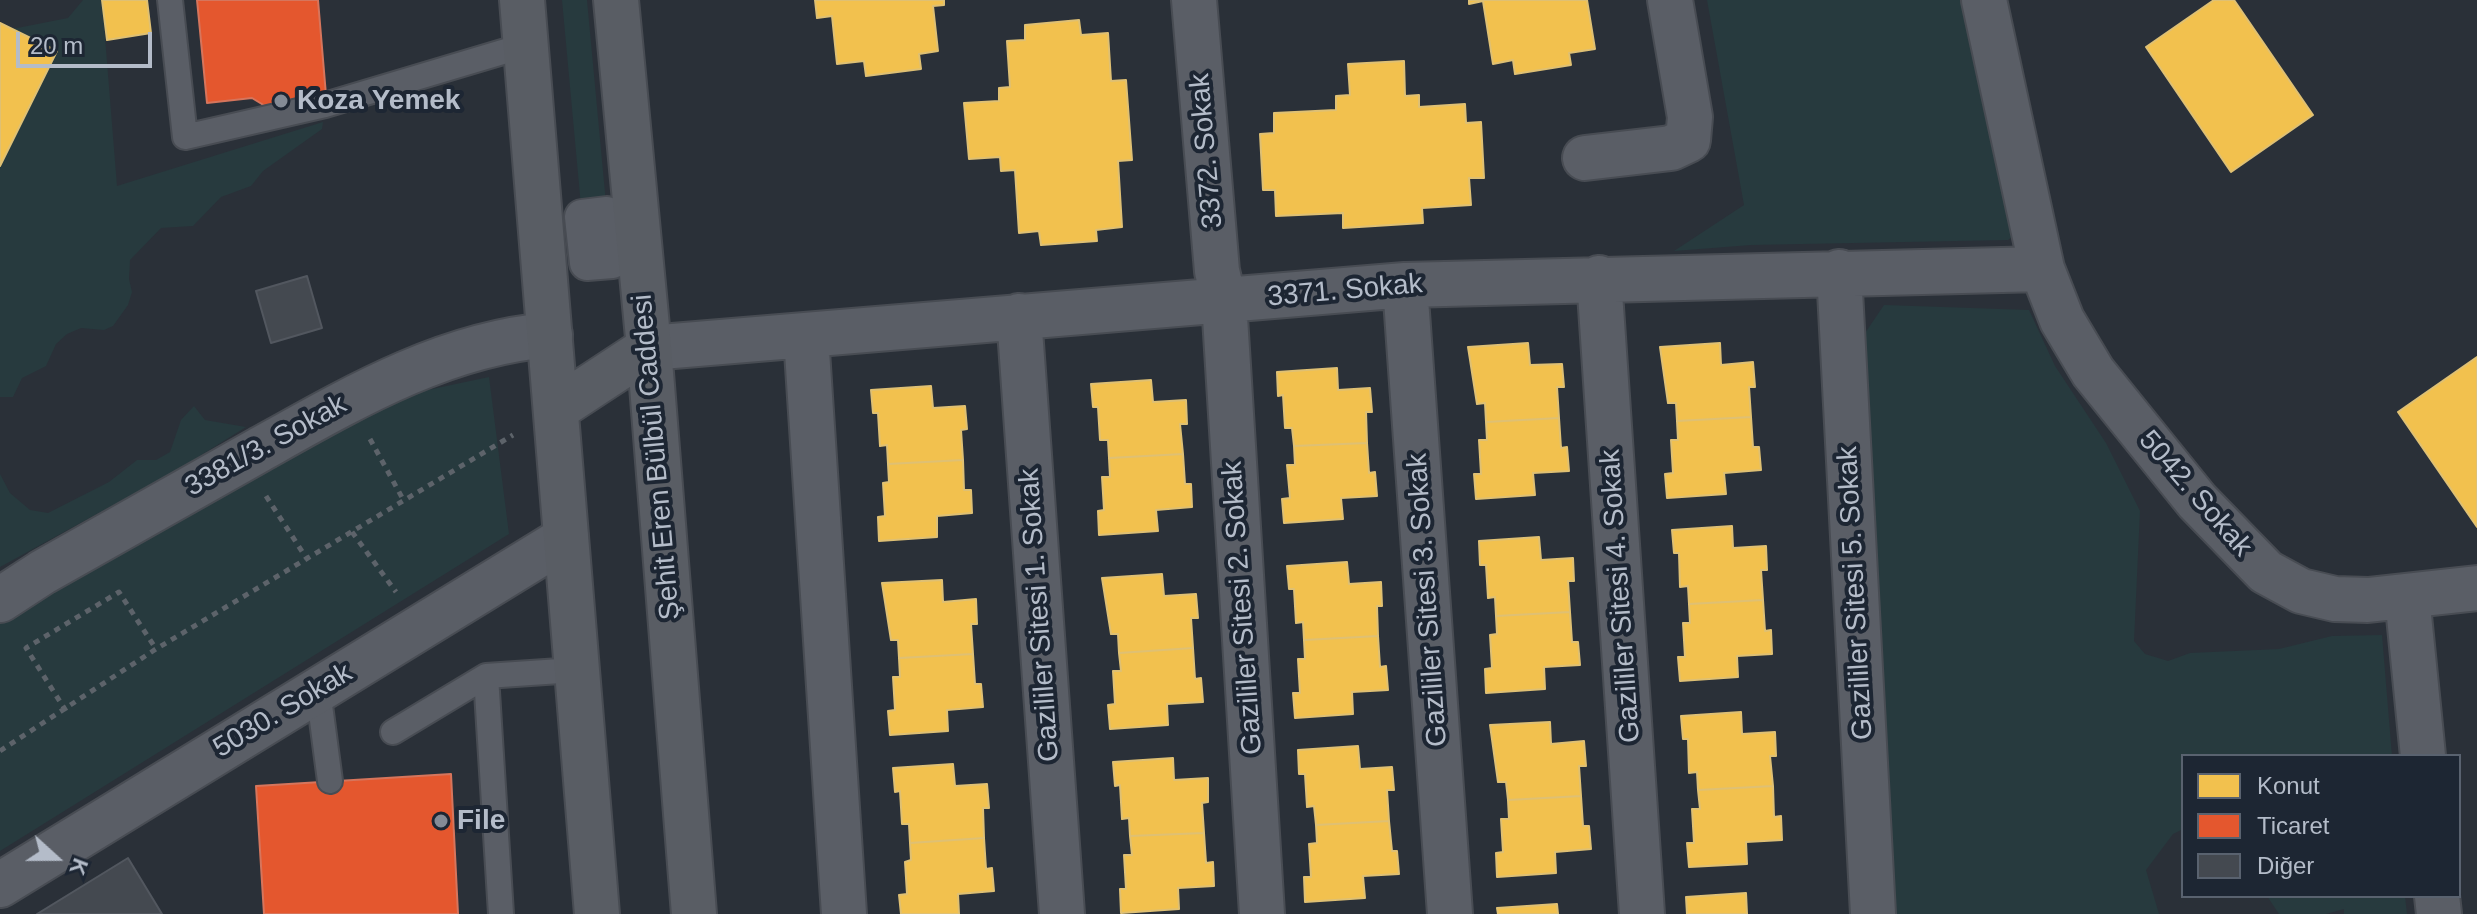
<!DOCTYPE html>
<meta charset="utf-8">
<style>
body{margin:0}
#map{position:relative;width:2477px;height:914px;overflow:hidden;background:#2a3038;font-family:Arial,sans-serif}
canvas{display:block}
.legend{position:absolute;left:2181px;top:754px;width:280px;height:144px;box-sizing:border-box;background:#1d2633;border:2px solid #59626f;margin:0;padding:10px 14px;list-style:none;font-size:24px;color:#b4bcc9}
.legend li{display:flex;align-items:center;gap:16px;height:40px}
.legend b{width:40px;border:2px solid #59626f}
.north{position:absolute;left:16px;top:818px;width:80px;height:80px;-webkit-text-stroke:6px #1d2633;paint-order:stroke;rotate:111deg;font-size:22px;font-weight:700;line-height:32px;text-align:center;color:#b4bcc9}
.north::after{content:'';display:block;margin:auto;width:28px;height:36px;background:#b4bcc9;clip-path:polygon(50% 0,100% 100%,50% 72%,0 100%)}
.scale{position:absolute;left:16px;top:32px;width:136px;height:36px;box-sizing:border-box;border:4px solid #b4bcc9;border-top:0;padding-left:10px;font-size:24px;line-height:28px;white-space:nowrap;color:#b4bcc9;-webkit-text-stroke:6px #1d2633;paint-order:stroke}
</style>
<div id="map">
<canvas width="2477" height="914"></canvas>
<ul class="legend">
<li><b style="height:22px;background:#f2c14e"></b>Konut</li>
<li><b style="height:22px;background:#e4572e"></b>Ticaret</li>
<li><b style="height:22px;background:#444950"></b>Diğer</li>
</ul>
<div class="north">K</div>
<div class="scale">20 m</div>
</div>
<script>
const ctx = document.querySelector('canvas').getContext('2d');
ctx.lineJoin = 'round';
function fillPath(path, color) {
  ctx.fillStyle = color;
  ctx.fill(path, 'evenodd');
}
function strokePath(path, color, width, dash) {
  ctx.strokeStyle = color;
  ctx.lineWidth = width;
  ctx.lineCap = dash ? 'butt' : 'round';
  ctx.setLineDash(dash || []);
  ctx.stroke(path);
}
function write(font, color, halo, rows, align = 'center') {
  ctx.font = font + ' Arial,sans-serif';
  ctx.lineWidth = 8;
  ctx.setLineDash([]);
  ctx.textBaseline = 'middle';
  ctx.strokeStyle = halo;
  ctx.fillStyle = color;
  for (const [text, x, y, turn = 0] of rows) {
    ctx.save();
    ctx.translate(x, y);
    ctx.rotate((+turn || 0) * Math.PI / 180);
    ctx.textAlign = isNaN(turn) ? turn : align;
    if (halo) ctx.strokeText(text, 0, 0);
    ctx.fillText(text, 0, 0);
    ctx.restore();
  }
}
const green = new Path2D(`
 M83,0H102L117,186L323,122L322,129L263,171L251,186L221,197L193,226L161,228L130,260L129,279L132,292L128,305L113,326L104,330L81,328L67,334L56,344L46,366L22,378L13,397H0V166L12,29L68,18Z
 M562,0H587L607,214L582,217Z
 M1707,0H1967L2015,235L2008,240L1751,245L1674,251L1744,205Z
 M1884,305L2029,310L2055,366L2106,443L2140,511L2134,641L2145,654L2168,661L2190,653L2279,649L2332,636L2382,635L2392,756H2183V829L2173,834L2146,870L2159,914H1894L1859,342Z
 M489,377L509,534L0,851V619L45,590L404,395Z
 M194,406L205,420L246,427L179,469L0,567V474L10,493L30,510L48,513L109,482L137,460H156L170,452L181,420Z
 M2267,896H2405L2407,914H2344V909L2326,914H2279Z`);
const homes = new Path2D(`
 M102,0H147L151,33L107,40Z
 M815,0H944V5L933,6L938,51L919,54L921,69L866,76L864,61L837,64L832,16L817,18Z
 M1469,0H1587L1595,49L1569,53L1571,65L1515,74L1513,60L1493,64L1483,1L1469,4Z
 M2214,0H2234L2313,115L2231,172L2146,47Z
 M1079,20L1081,35L1108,33L1111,81L1126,80L1132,160L1118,161L1122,227L1096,230L1097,241L1041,245L1039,231L1019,233L1015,170L1001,171L1000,157L969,159L964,103L999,101V88L1010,87L1007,41L1025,40V25Z
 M0,23L57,51L0,166Z
 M1404,61L1405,96L1419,95V107L1465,104L1466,123L1481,122L1484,178H1469L1471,205L1422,208L1423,223L1343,228V213L1276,216L1275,190H1263L1260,134L1274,133V113L1336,110V96L1350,95L1348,64Z
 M1528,343L1530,365L1562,364L1564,387H1557L1559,418L1486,422L1485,403L1477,404L1468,347Z
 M1720,343L1721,365L1753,362L1755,387H1749L1751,417L1677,421L1676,403H1668L1660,347Z
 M2477,357V527L2398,412Z
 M1337,368L1338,390L1370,388L1372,412H1366L1367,443L1294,446L1292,428H1285L1283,395L1278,396L1277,372Z
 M1151,380L1153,402L1186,400L1187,424H1180L1183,454L1109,458L1108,440H1100L1098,407H1093L1091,384Z
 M931,386L933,408L965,406L967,429L961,430L963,460L888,464L887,445L880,446L878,413H873L871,390Z
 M1751,417L1753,447H1759L1761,470L1724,473L1726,494L1667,498L1665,474L1673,473L1671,440H1678L1677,421Z
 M1559,418L1561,448L1567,447L1569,471L1533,473L1535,495L1476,499L1474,474H1481L1479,440H1487L1486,422Z
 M1367,443L1369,473L1375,472L1377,496L1341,498L1343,519L1284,523L1282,499L1290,498L1287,465H1295L1294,446Z
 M1183,454L1185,484H1191L1192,507L1156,510L1158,531L1099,535L1098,511L1104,510L1102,477H1110L1109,458Z
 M963,460L964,490H971L972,513L937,516V537L879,541L878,517L885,516L883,483L889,482L888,464Z
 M1732,526L1733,548L1766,546L1767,570H1761L1763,600L1689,604L1688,586L1680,587L1679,553H1674L1672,530Z
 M1539,537L1541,560L1573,558L1574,581H1568L1570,612L1496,616L1495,597L1488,598L1486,565H1480L1479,541Z
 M1347,562L1349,584L1381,582L1382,606H1377L1378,636L1304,640L1303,622L1296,623L1294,589H1289L1287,566Z
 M1162,574L1164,596L1196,594L1198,618H1191L1193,648L1119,653L1118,634H1111L1102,578Z
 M942,580L943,602L976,599L977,624H971L973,654L899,658L898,640H891L882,583Z
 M1763,600L1765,631L1771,630L1772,654L1737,656L1738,677L1680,681L1678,657H1685L1683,623H1690L1689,604Z
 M1570,612L1572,642H1578L1580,665L1544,667L1545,689L1486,693L1485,669L1492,668L1490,635L1497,634L1496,616Z
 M1378,636L1380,667L1386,666L1388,690L1352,692L1353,714L1295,718L1293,693H1300L1298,659H1305L1304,640Z
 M1193,648L1195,679L1201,678L1203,702L1167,704L1168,725L1110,729L1108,705L1115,704L1113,671H1121L1119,653Z
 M973,654L975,684H981L983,707L947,710L948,731L890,735L888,711L895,710L893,677H900L899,658Z
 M1741,712L1742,734L1775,732L1776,756H1770L1773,786L1698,790L1697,772L1689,773L1688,739H1683L1681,716Z
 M1550,722L1551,744L1584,741L1586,766H1579L1581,796L1508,800L1506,782H1498L1490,725Z
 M1358,746L1360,769L1392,767L1394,790H1387L1389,821L1316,825L1314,806L1307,807L1305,774H1299L1298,750Z
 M1173,758L1174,780L1208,778V802L1202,803L1204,833L1130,836L1129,818L1122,819L1120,785L1115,786L1113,762Z
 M953,764L955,786L987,784L989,808H983L984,838L910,843L909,824H902L900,791L895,792L893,768Z
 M1773,786L1774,817L1781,816L1782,840L1746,842L1747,864L1689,867L1687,843H1694L1692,809H1700L1698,790Z
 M1581,796L1583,826H1589L1591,849L1555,852L1556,873L1497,877L1496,853L1503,852L1501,819H1509L1508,800Z
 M1389,821L1392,851H1397L1399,874L1363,876L1365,898L1305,902L1304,877H1311L1309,844L1317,843L1316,825Z
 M1204,833L1206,863L1213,862L1214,886L1178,888L1179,909L1121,913L1120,889H1126L1124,855H1132L1130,836Z
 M984,838L986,869L992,868L994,891L958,894L959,914H901L899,895L907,894L905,862L911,860L910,843Z
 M1746,893L1747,914H1687L1686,897Z
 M1557,904L1558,914H1498L1497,908Z`);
const shops = new Path2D(`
 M197,0H318L326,95L304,97L293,106L270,109L252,98L207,103Z
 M451,774L458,914H264L256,786Z`);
const building = new Path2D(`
 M307,276L322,328L271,343L256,291Z
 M128,858L162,914H37Z`);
const path = new Path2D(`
 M370,439L404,501
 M266,496L307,559
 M352,532L396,592
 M66,711L26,648L119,592L156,649
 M0,751L156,649L513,435`);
const service = new Path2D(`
 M170,0L185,137L325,105L526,45
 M318,690L330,781
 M393,732L486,676
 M501,914L486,676L575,670`);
const pedestrian = new Path2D(`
 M607,214L612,261L587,263L582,217Z`);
const minor = new Path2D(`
 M1194,0L1217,271L1224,301L1262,914
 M1984,0L2042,269L2062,320L2093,372L2197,501L2266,572L2301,591L2335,599L2368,600L2477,588
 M1585,158L1671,148L1688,140L1690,117L1670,0
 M1839,272L1873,914
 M1599,278L1642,914
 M1405,285L1450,914
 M1019,316L1062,914
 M806,336L844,914
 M649,348L1405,285L2042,269
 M2407,596L2423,756
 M0,600L43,572C115,531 187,490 259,450C350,399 445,343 550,335
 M0,885L566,538
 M2437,896L2439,914`);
const secondary = new Path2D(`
 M522,0L597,914
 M616,0L649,348L694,914
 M556,409L649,348`);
const markers = [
 [281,101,8,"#848b96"],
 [441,821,8,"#848b96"]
];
const poiNames = [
 ["Koza Yemek",297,101],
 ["File",457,821]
];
const streetNames = [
 ["3372. Sokak",1207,151,-95],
 ["3371. Sokak",1345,291,-5],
 ["3381/3. Sokak",266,446,-29],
 ["Şehit Eren Bülbül Caddesi",657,457,-95],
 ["5042. Sokak",2195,494,49],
 ["Gazililer Sitesi 5. Sokak",1856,593,-93],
 ["Gazililer Sitesi 4. Sokak",1621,596,-94],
 ["Gazililer Sitesi 3. Sokak",1428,600,-94],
 ["Gazililer Sitesi 2. Sokak",1243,608,-94],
 ["Gazililer Sitesi 1. Sokak",1040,615,-94],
 ["5030. Sokak",283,711,-31]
];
fillPath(green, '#273a3e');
fillPath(homes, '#f2c14e');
strokePath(homes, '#dfc073', 2);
fillPath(shops, '#e4572e');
strokePath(shops, '#d6755c', 2);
fillPath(building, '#444950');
strokePath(building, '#52575f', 2);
strokePath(service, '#484c53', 28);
strokePath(pedestrian, '#484c53', 38);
strokePath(minor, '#484c53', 48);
strokePath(secondary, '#484c53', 48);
strokePath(path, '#5d636a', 5, [6, 6]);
strokePath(service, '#5a5e66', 24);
strokePath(pedestrian, '#5a5e66', 34);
strokePath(minor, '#5a5e66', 44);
strokePath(secondary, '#595d64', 44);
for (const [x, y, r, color] of markers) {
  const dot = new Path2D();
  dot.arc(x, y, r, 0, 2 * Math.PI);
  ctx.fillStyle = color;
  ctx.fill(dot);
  strokePath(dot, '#1d2633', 3);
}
write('bold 28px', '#b4bcc9', '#1d2633', poiNames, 'left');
write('28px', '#b4bcc9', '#1d2633', streetNames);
</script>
